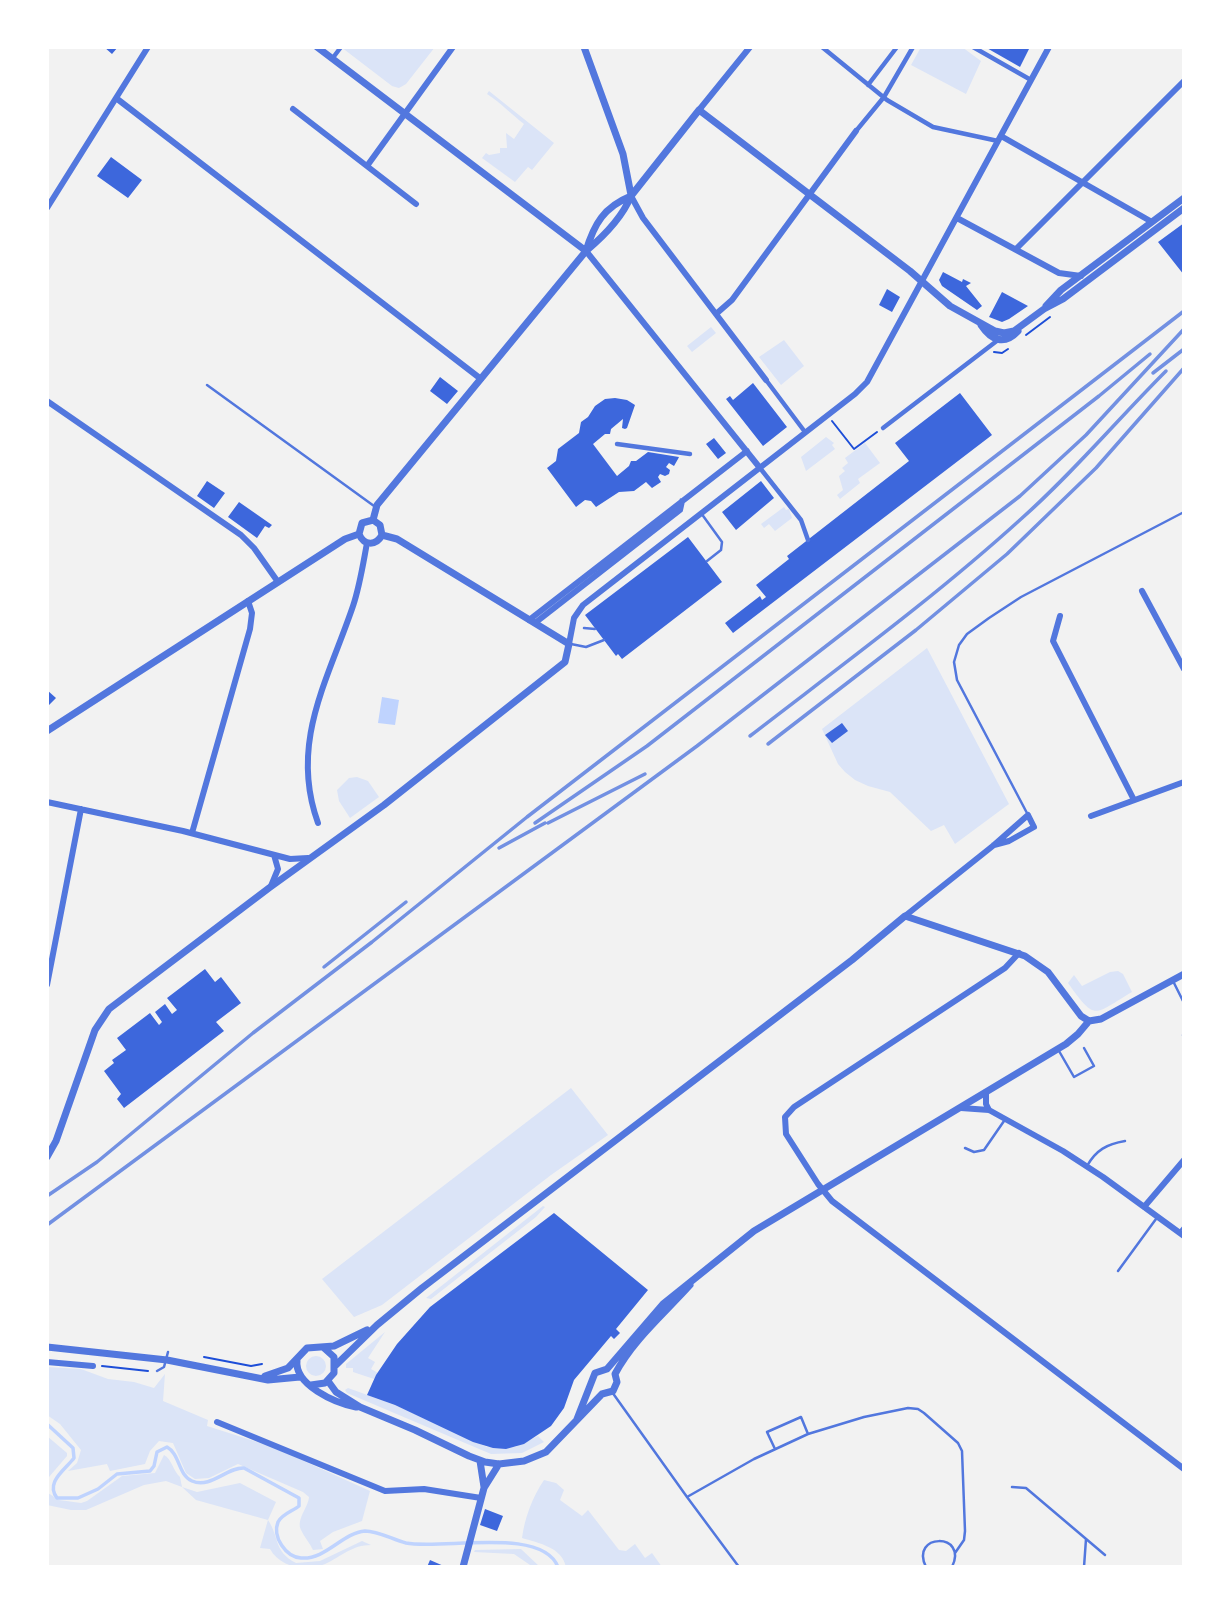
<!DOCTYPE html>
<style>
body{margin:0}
#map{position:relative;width:1231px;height:1614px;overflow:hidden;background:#f2f2f2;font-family:"Asap Condensed",sans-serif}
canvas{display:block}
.frame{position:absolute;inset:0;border:49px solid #fff;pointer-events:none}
</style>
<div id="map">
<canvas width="1231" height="1614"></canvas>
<div class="frame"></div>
</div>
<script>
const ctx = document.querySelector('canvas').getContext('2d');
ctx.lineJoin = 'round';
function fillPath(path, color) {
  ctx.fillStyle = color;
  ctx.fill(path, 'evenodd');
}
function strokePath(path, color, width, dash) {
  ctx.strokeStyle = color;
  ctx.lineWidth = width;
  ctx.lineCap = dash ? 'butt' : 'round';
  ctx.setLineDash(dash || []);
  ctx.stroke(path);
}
const green = new Path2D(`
 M341,47H435L406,84L399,88L392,86Z
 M921,47H962L981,61L966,94L911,65Z
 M489,91L554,143L532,170L528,167L515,182L482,158L486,153L489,155L500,153V148H507L506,133L514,139L524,124C511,114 501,103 487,94Z
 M711,327L716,333L692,352L687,346Z
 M784,340L804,366L781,385L759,357Z
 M826,437L834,443L832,445L835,449L806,471L801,457Z
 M865,443L880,463L858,479L860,483L840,499L837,495L843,490L839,476L845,471L842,468L848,463L845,458Z
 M784,507L786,510L789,509L792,518L775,531L769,524L764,528L761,524Z
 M927,648L1009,804L955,844L944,825L931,831L890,792L868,786L855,780L845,772L838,764L822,729Z
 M357,777L368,781L379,797L350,818L339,801L337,790L349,778Z
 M1118,971L1123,974L1132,992C1093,1015 1096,1022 1068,983L1074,975L1082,986L1110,972Z
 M571,1088L608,1135L551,1175L382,1305L354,1317L322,1279Z
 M543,1206L545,1207L536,1217L431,1299L426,1298Z
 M385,1332L368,1358L375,1362L371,1369L378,1373L374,1379L353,1372V1368H346V1364Z
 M306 1366a10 10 0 1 1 20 0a10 10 0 1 1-20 0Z
 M47,1367L81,1369L108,1379L134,1382L154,1388L165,1374L163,1401L208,1420L207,1426L273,1447L370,1491L362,1521L333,1532L320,1541L323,1549L313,1550C310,1543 304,1537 301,1530C296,1519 308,1508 309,1497L303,1492L238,1464L209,1478L195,1479L186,1473L173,1443L159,1441L150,1451L145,1464L110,1471L107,1464L68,1471L77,1463L81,1450L60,1424L47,1415Z
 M348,1388L395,1405L487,1447H515L538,1436L544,1442L522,1453L491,1454L347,1393L345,1390Z
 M47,1436L67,1453V1456L49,1477L48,1493L59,1500L81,1503L87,1501L122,1476L155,1473L164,1455C172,1459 173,1471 180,1477L182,1487L197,1492L240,1483L276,1502L268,1520C280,1538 273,1551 296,1563L320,1561L362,1541L371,1545C352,1545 342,1556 325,1564C306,1573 280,1567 270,1549L260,1548L268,1520L196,1500L182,1487L166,1481L144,1485L86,1510H71L47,1505Z
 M544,1480L556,1483L564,1490L560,1500L582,1516L588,1510L619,1550L626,1551L635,1544L645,1558L652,1553L662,1567H566C562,1547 538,1543 522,1538C525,1517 532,1498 544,1480Z
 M521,1549L540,1567H533L514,1554L474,1552L475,1550Z`);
const water = new Path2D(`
 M382,697L399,700L395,725L378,723Z`);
const stream = new Path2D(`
 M47,1424L73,1448L74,1458C65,1470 45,1482 57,1498H78L98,1489L117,1474L150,1471L154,1466L157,1452L167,1447C180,1454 178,1475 192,1481C211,1489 227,1467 244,1468L299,1498V1506C293,1511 282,1514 278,1522C272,1537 286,1557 301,1558C326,1560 342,1533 365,1531C379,1531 393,1540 406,1543C442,1550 542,1526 558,1567`);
const building = new Path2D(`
 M104,47H118L112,54Z
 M985,47H1030L1020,67Z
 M111,157L142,180L128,198L97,176Z
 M1184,223V275L1158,242Z
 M943,272L962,282L963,279L971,283L966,286L982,306L977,310L942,286L939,280Z
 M887,289L900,297L892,312L879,305Z
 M1002,292L1028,306L1009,319L1002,322L989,317Z
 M440,377L458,391L447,404L430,391Z
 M753,383L787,427L763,446L726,399L730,396L733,400Z
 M960,393L992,435L733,633L725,623L760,596L762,600L766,597L756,585L789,559L787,556L909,461L895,443Z
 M615,398L627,400L635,405L627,428L625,429L622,428L623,419L611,429L610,434H605L593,444L617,476L629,466L631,461H636L648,452L679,457L678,459L674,466L669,463L666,467L670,470L669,474L665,476L660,474L658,477L661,482L652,488L646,482L634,491L619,492L596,507L591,501L585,500L576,507L547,468L556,461L558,449L579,433L581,422L588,417L595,406L605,399Z
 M714,438L726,453L718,459L706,444Z
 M207,481L225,493L214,508L197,496Z
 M761,481L774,498L736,530L722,512Z
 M239,502L272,525L269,528L265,526L257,538L228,517Z
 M688,537L722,582L622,659L618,654L616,656L585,615Z
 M47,690L56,698L47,707Z
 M842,723L848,731L832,743L825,735Z
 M205,969L215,982L221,977L241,1003L216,1022L224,1031L124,1108L117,1099L121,1094L104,1071L114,1063L112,1060L126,1050L117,1038L150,1013L159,1025L162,1022L155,1012L165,1004L172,1014L177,1010L167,998Z
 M554,1213L648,1290L616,1329L620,1333L614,1339L611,1336L574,1380L564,1408L551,1426L524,1444L506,1449L493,1448L473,1442L395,1405L367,1395L376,1375L397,1344L430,1307Z
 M485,1509L503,1516L497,1531L480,1525Z
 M430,1560L446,1567H427Z`);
const path = new Path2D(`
 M1026,335L1050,317
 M994,352L1002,353L1008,349
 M832,421L854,449L877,432
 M204,1357L251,1366L262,1364
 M102,1366L148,1371`);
const service = new Path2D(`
 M207,385L374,506
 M701,513L722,542L721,550L707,561
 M584,628L595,629
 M571,644L586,647L604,640
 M1028,815L957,680L954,662L959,645L967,634L989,618L1021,597L1184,512
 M1173,981L1184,1003
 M1183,1035L1184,1033
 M1059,1051L1074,1077L1094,1066L1084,1048
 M965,1148L974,1152L984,1150L1004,1121
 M1087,1166C1096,1150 1107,1144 1125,1141
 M1179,1232L1184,1226
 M1118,1271L1156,1219
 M157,1371L164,1367L168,1352
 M612,1392L687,1497L754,1459L808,1434L864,1417L908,1408L918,1409L924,1413L958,1443L962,1451L965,1531L964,1540L955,1553
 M775,1449L767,1432L801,1417L808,1434
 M1012,1487L1026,1488L1105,1555
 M687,1497L739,1567
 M926,1567C909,1533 969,1532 952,1567
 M1084,1567L1086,1539`);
const pedestrian = new Path2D(`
 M822,47L887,100L933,127L998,141
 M973,47L1031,80
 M332,59L341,47
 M868,85L897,47
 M856,131L884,97L913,47
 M766,380L805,432
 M883,428L998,340
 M617,444L690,454
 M760,468L801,520L808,540`);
const minor = new Path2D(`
 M116,98L481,379
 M293,109L416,204
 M699,110L750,47
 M1001,136L1152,222
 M367,166L453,47
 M631,196L643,218L766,380
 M47,208L148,47
 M957,218L1059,273L1081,276
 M1017,248L1184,81
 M586,251L760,468
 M716,314L732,300L856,131
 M47,401L241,535L254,548L278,582
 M1142,591L1184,669
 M1060,616L1053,641L1134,800
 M529,620L747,451
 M535,623L680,510L682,501
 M569,644L574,618L583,605L855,394L867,382L1049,47
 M47,802L183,831L290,859L308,858
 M1091,816L1184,782
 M318,823C289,743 328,680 353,606C360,585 363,564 367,543
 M192,833L250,629L252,613L248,601
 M271,886L278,869L274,855
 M905,916L994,845L1028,815L1034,827L1009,841L994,845
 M1019,953L1005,968L794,1107L785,1117L786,1134L818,1184L832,1201L1184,1469
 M47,985L81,809
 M986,1092V1104L989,1110
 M961,1108L989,1110L1063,1151L1103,1177L1184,1236
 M1144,1207L1184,1160
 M47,1362L93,1366
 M217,1422L385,1491L424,1489L481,1498`);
const tertiary = new Path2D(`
 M317,47L586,251
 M584,47L623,154L631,195
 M586,251C594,224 604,207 631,196
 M1046,306L1061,290L1184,198
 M981,325C991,340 1004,346 1018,331
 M373,520L377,505L586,251C604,236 622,218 631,196L699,110L910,271L950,306L995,331L1004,333L1014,331L1044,309L1063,299L1184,208
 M373,520L380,525L382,535
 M359,534C364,546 376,546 382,535
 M359,534L362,523L373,520
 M47,731L345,539L359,534
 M1089,1021L1101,1019L1184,974
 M47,1157L56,1141L95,1030L109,1009L269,888L384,805L565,662L569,644L397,539L382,535
 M47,1347L167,1360L268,1380L300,1377
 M297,1360C294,1385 335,1403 356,1407
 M336,1365L377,1325L422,1288L852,960L905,916L1025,956L1048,972L1081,1016L1089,1021
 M265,1376L288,1368L307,1348L334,1346L367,1330
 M328,1381L336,1392L360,1407L415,1430L469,1456L485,1462L499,1464L524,1461L546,1452L602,1394L613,1391L617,1382L615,1374C633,1340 664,1314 690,1285
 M311,1385L325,1383L334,1373V1357L324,1348
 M577,1419L595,1373L607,1369L663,1304L754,1231L1066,1044L1078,1034L1089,1021
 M480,1461L484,1487
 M463,1567L484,1488L499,1464`);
const rail = new Path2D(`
 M1153,373L1184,349
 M750,736C842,665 935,597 1021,519C1073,473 1117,420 1166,371
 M768,744L916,630L1007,554L1096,468L1184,368
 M535,823L647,746L1099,396L1150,354
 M548,823L645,774
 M499,848L545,823
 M324,967L406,902
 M47,1196L97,1162L253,1033L372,942L527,817L1184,311
 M47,1225L697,746L1020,496L1086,435L1184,329`);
fillPath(green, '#dbe4f7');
fillPath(water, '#bfd3fe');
strokePath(stream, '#bfd3fe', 3.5);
fillPath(building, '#3d67dc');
strokePath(path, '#1d4ed8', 2);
strokePath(service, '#5277de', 2.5);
strokePath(pedestrian, '#5277de', 4.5);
strokePath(minor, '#5277de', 6);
strokePath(tertiary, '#5277de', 7);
strokePath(rail, '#7290e2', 3.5);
</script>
